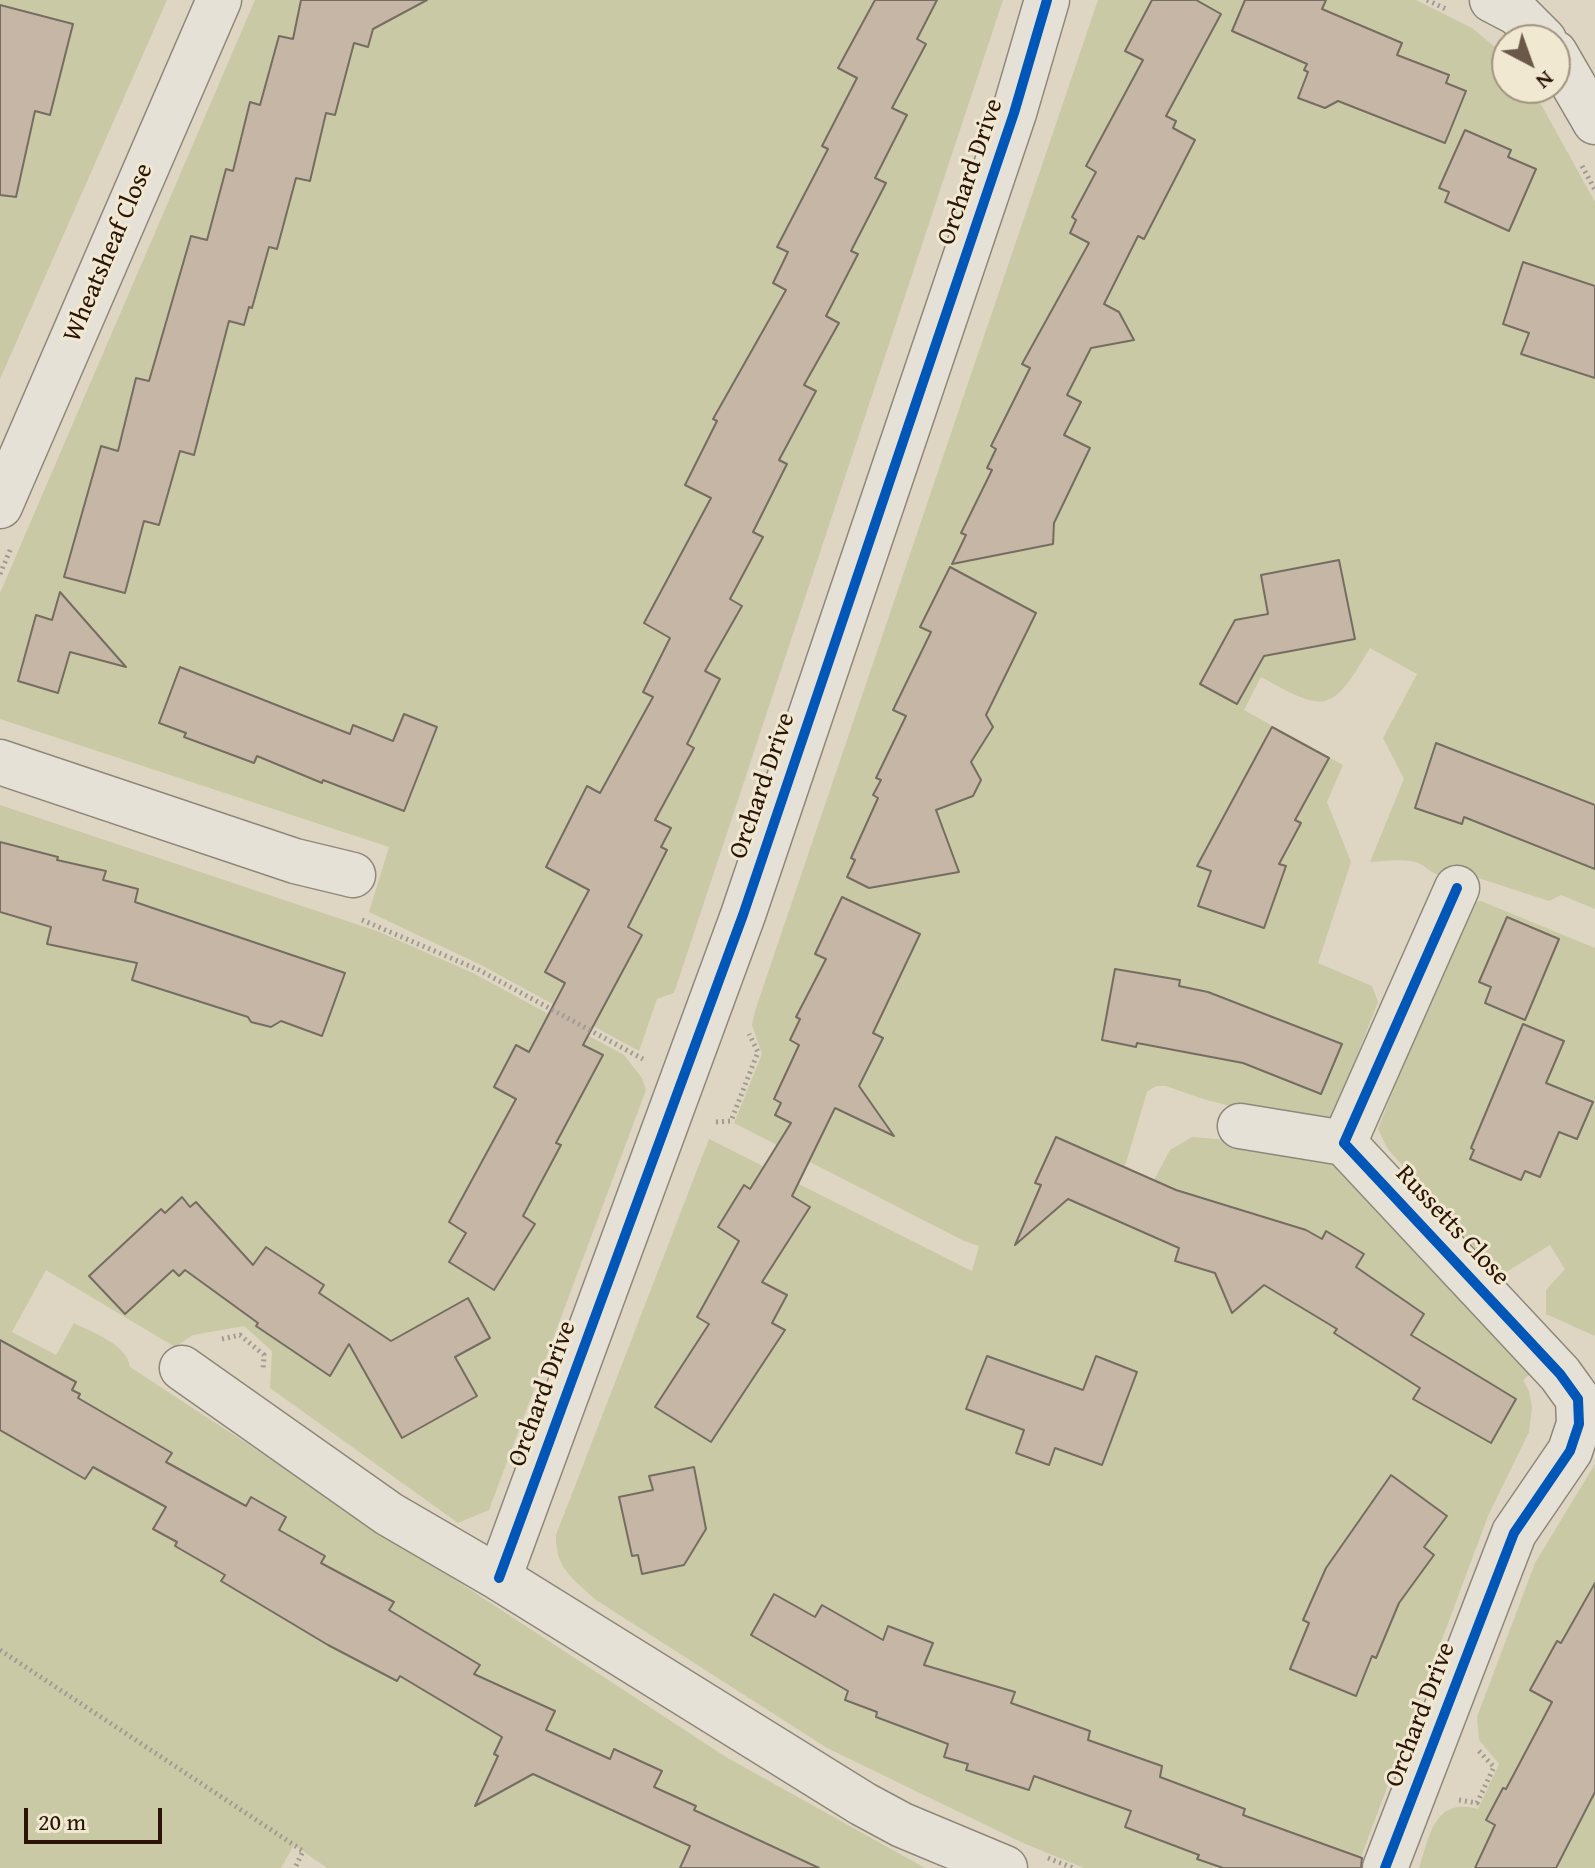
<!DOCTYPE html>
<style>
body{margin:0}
#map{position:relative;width:1595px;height:1868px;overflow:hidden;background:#ded6c3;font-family:"Gentium Book Plus",serif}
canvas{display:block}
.north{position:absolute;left:1491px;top:24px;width:80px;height:80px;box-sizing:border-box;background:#f1e8d1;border:2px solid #a2937f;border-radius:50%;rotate:139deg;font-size:22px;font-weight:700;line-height:32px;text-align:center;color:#2b1405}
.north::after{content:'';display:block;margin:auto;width:28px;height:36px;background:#6a5848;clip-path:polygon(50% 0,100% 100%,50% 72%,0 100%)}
.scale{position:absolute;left:24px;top:1808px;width:138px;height:36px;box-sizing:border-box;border:4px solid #2b1405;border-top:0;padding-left:10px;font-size:24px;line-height:28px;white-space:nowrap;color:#2b1405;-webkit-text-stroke:6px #f1e8d1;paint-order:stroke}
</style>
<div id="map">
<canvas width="1595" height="1868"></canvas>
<div class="north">N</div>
<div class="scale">20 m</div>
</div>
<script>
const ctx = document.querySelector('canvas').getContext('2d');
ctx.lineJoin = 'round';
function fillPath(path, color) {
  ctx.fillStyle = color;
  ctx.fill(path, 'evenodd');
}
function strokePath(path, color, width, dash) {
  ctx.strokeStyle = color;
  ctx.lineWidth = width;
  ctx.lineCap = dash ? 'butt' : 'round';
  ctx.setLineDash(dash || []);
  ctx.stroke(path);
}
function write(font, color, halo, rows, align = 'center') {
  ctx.font = font + ' "Gentium Book Plus",serif';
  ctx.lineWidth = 6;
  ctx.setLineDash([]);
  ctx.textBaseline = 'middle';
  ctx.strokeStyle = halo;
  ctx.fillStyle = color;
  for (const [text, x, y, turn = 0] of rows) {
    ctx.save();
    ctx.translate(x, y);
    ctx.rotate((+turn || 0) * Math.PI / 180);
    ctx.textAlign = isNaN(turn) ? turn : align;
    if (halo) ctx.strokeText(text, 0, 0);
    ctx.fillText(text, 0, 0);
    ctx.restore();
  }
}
const green = new Path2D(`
 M0,0H167L0,379Z
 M255,0H1003L683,966L674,993L657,999L639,1051L481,965L369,912L389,847L0,719V593Z
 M1098,0H1416L1472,28L1507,57V88H1532L1595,202V909L1561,895L1549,901L1457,871C1429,883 1431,863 1410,861C1397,859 1383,861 1370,862L1404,779L1383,738L1417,674L1370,648C1331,714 1326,713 1261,677L1244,710L1343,765L1327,802L1351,862L1318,963L1372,986L1378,1002L1353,1066L1358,1068L1338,1121L1316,1128L1203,1099L1166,1086H1156L1147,1092L1125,1166L1154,1180L1170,1150L1192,1137L1326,1148L1534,1371L1523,1380L1529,1391L1532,1407L1529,1432L1488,1516L1357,1868H1084L1023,1843L827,1748L596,1600C573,1579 555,1568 556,1535L709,1139L972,1271L979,1246L964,1241L734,1123L762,1054L752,1025L755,1011Z
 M0,805L377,931L473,973L624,1055L642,1078L646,1090L489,1510L458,1523L270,1388L272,1351L244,1326L193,1335L175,1347L46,1270L12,1332L56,1355L74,1323C93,1333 127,1344 130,1367L726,1757L925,1868H327L294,1845L281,1868H0Z
 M1481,901L1595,948V1336L1546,1314V1290L1565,1269L1550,1245L1500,1276L1387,1148L1378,1129L1467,903Z
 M1595,1464V1868H1419C1430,1835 1434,1797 1478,1809L1499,1764L1479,1740L1477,1717L1535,1563Z`);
const building = new Path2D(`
 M301,0H427L373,29L368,47L354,43L335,115L326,113L310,181L296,178L277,249L269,247L252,308L249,307L244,325L229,321L194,455L180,451L159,525L144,521L125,593L64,577L101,446L118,451L136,378L149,381L191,236L207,240L226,169L233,171L250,102L260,105L279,36L293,39Z
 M875,0H937L917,39L926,44L892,108L907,115L875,178L886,183L851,251L858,254L826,316L839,323L804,385L816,391L779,460L787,464L753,532L763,537L730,599L742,606L705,671L720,679L687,744L694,748L655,820L671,828L661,847L667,850L628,927L642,935L583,1045L603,1055L556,1143L561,1145L523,1216L535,1224L494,1290L449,1262L466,1233L449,1222L516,1099L494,1087L516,1045L529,1052L565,983L545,972L589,890L546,867L587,786L600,793L653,697L643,692L670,638L644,623L711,498L685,485L717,421L713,419L786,290L773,283L788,252L777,247L828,149L822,146L857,78L838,68Z
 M1152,0H1196L1221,14L1166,116L1176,121L1173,128L1195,140L1144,239L1138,236L1104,304L1119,312L1134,340L1091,348L1067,395L1081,402L1064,435L1090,448L1054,523L1053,544L952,564L966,535L961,533L992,470L987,468L996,449L991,446L1030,368L1022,364L1089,243L1070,233L1076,220L1072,217L1096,172L1086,166L1143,60L1125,51Z
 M1245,0H1326L1322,9L1402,43L1397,55L1449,75L1446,83L1466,91L1445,143L1338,101L1325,108L1298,98L1308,72L1304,70L1307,64L1232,31Z
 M0,5L73,24L50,115L35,111L16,197L0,195Z
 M1465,130L1511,150L1508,157L1536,169L1509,231L1445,202L1449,192L1439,188Z
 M1523,262L1595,286V378L1521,354L1529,333L1503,324Z
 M1339,560L1355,639L1264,656L1237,704L1200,684L1235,620L1268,614L1261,575Z
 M950,567L1036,613L986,715L993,727L971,762L981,780L973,796L936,810L959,872L869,888L847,877L855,860L851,858L878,798L873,795L881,780L876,778L906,716L893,710L931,632L920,627Z
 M60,592L126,667L70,652L58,693L18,681L36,615L52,620Z
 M180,667L350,734L353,725L393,741L404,714L437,727L404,811L323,780L322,783L257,756L254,763L184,737L186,733L159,723Z
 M1272,727L1329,758L1295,820L1301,823L1279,864L1286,866L1264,928L1198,906L1211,871L1197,866Z
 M1436,743L1595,805V869L1464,817L1462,824L1415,808Z
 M0,842L58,857L57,860L106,871L103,880L138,889L135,902L345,973L322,1036L281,1021L271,1027L251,1022L248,1017L132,980L137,963L47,944L51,927L0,912Z
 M842,897L920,934L873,1033L883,1038L859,1086L894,1136L835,1108L792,1196L810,1207L762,1282L787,1295L772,1323L785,1330L711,1442L655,1407L709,1324L697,1317L739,1241L718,1227L744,1185L750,1189L791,1123L775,1115L781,1103L774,1099L799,1045L790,1040L800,1019L796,1017L826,959L815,954Z
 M1507,917L1559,939L1525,1020L1485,1003L1491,987L1479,982Z
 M1115,969L1180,980L1179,986L1208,992L1342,1044L1321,1094L1243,1063L1137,1043L1136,1047L1102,1040Z
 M1523,1024L1564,1041L1546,1083L1593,1102L1577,1139L1559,1132L1540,1177L1525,1171L1521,1180L1470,1159L1474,1150L1471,1148Z
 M1056,1137L1176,1190L1306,1230L1322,1239L1326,1231L1364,1254L1356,1267L1424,1314L1411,1335L1516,1399L1491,1443L1413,1399L1420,1388L1334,1333L1337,1329L1264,1285L1232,1313L1215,1273L1175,1261L1179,1248L1068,1199L1015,1245L1041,1185L1035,1183Z
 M182,1197L190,1207L196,1202L253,1265L266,1247L324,1285L319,1293L391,1341L468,1298L490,1338L455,1357L477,1396L402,1438L349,1344L330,1376L256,1326L258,1323L185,1270L179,1276L173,1270L125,1314L89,1276L161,1209L165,1213Z
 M0,1340L76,1382L72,1390L80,1394L78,1398L172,1453L166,1462L246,1506L251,1497L286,1517L279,1530L325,1556L321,1563L394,1602L389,1610L480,1665L474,1674L555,1711L546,1730L610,1759L614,1749L662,1771L654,1787L696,1806L694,1810L819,1868H680L690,1846L533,1774L475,1806L498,1756L494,1754L502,1737L400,1676L397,1681L328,1645L221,1581L225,1575L175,1546L177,1542L153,1529L166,1507L93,1467L85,1479L0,1430Z
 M987,1356L1083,1390L1096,1356L1137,1372L1102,1465L1055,1448L1049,1465L1016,1453L1024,1430L966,1409Z
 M694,1467L706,1529L684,1565L642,1574L638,1555L632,1556L619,1497L653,1490L649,1476Z
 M1391,1475L1447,1516L1424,1547L1434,1555L1399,1603L1376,1658L1372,1656L1356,1696L1290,1669L1309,1623L1303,1620L1326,1568Z
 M1595,1583V1792L1556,1868H1475L1495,1825L1486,1820L1503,1788L1506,1789L1552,1702L1530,1690L1557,1641L1561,1643Z
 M774,1594L815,1617L822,1605L883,1640L888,1626L933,1643L924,1665L1015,1692L1011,1703L1090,1731L1088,1740L1162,1766L1160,1777L1245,1809L1243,1815L1362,1858L1361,1868H1223L1197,1859L1199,1855L1125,1827L1131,1811L1034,1776L1029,1790L966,1770L968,1764L944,1757L948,1744L876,1717L877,1712L845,1700L848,1691L751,1635Z`);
const path = new Path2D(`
 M1427,0L1448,10
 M1582,166L1595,190
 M0,574L11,548
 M362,920L479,970L643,1059
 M716,1122L731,1121L758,1052L749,1034
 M222,1339L240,1335L264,1355L263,1371
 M0,1650L303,1851L295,1868
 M1459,1800L1477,1803L1494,1767L1478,1750
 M1048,1858L1073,1868`);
const minor = new Path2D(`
 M1492,0L1517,13L1544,40
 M1555,53L1595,122
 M0,506L219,0
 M0,762L295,861L353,875
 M1240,1126L1344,1143
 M182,1368L389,1514L499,1578L863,1804L902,1825L1005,1868
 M499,1578L743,915L1014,113L1047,0
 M1385,1868L1514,1533L1570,1451L1579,1424L1578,1399L1560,1374L1344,1143L1457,888`);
const cycleway = new Path2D(`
 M499,1578L743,915L1014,113L1047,0
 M1385,1868L1514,1533L1570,1451L1579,1424L1578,1399L1560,1374L1344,1143L1457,888`);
const streetNames = [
 ["Orchard Drive",971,172,-71],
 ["Wheatsheaf Close",109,253,-67],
 ["Orchard Drive",763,786,-71],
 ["Russetts Close",1452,1226,47],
 ["Orchard Drive",543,1394,-70],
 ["Orchard Drive",1421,1715,-69]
];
fillPath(green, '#cac9a5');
fillPath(building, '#c5b6a6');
strokePath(building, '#756d61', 2);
strokePath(minor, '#8e877a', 47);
strokePath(path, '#a29b93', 5, [2, 4]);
strokePath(minor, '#e6e1d7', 44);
strokePath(cycleway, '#0057b8', 10);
write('26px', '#2b1405', '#f1e8d1', streetNames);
</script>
